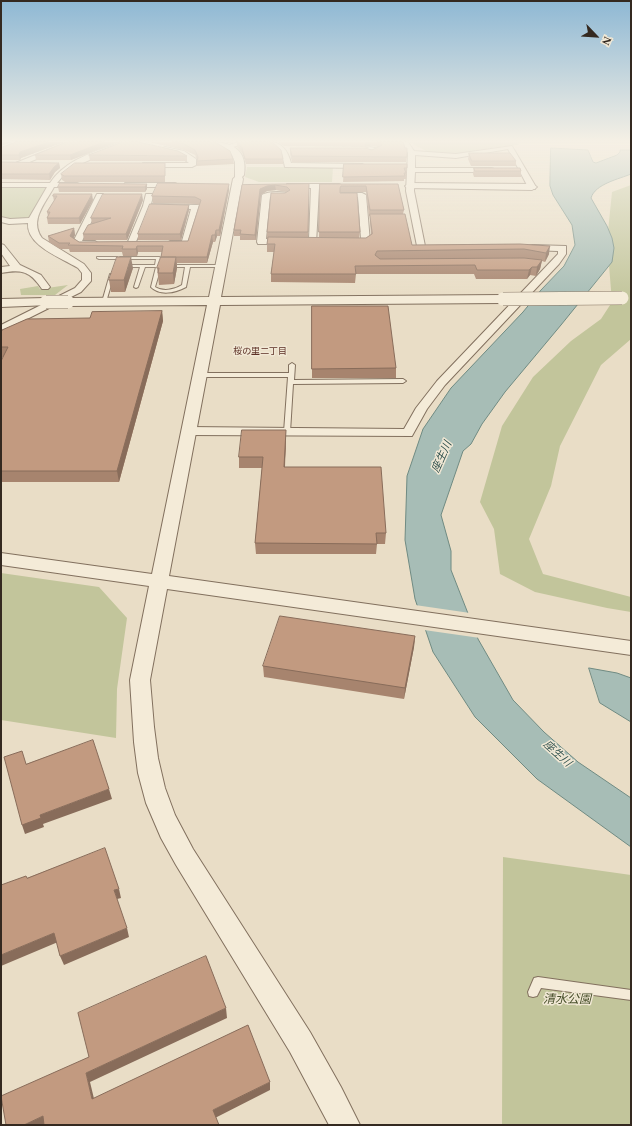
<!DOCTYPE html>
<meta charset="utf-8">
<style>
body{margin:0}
#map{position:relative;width:632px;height:1126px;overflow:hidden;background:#e9ddc6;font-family:"Times New Roman",serif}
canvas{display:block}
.frame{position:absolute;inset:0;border:2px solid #342920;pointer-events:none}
.north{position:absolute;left:576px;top:16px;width:40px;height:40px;-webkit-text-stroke:3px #f1e8d5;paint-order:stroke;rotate:115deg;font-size:11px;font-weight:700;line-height:16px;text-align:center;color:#342920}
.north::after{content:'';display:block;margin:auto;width:14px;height:18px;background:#342920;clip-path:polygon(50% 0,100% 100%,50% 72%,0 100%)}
</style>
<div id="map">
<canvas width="632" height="1126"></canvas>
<div class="frame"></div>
<div class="north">N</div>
</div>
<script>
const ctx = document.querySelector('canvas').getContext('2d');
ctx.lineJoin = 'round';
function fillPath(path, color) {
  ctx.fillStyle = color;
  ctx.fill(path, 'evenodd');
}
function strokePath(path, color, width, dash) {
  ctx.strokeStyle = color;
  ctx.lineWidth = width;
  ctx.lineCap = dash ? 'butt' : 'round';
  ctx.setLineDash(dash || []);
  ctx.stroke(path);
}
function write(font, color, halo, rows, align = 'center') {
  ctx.font = font + ' "Times New Roman","Noto Sans JP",serif';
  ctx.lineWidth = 3;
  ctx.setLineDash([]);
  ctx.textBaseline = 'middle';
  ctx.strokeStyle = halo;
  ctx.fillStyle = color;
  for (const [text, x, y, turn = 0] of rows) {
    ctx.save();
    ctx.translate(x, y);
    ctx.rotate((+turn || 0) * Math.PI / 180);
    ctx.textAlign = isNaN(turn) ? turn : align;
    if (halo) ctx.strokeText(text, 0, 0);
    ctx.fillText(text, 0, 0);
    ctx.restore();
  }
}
const green = new Path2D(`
 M411,142H516L519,145L491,148L463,153H430L414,145Z
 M247,167H333L332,182H259L245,177Z
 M631,185V339L601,365L560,446L551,486L529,539L543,574L631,597V612L607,608L535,592L500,574L494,529L480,502L502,426L533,377L571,341L601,319L612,302L607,241L612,192Z
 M1,186L46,187L47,188L29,218L11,220L1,216Z
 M68,285L55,295H21L20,289L38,286L40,289Z
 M1,573L99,587L127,618L117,689L116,738L1,720Z
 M503,857L631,875V1125H502Z`);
const water = new Path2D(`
 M551,148L588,150L593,162L596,163L617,155L620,152V150H631V174C619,179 595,184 591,198L607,226L612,238L614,248L612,262L561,325L505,392L482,424L471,444L463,451L441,515L451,551V570L478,639L513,700L544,732L578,762L631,798V847L537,779L475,717L433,652L415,599L405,540L407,476L423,429L451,388L523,312L541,290L564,266L575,245L572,225L553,195L550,186Z
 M589,668L617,673L631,678V722L600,703Z`);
const pier = new Path2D(`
 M415,605L470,613L480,638L424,630Z`);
const service = new Path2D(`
 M370,147L379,149L380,150L371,154L361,150ZM370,149L375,150L371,152L367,150Z
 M97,257H117L119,258L117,259H99L97,258Z
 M120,257H159L161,258L160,265H220L222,266L220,267H190L186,287C175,293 160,296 151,287L156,267H145L138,287L136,288L134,287L140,267H123L121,266L123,265H155L156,259H122L120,258ZM161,267H185L182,285C174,290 163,292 155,287Z
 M110,274L114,275L106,302L104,303L102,302Z
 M292,363L295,365L294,380L403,379L406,381L403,383L293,384L290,432L287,434L284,432L288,377H199L196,375L199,373H289V365Z
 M538,977L631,990V1000L541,988L537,996L533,997L529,996L528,992L534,978Z`);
const minor = new Path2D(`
 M68,142H77L20,166H17L13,164Z
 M121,142H130L76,166L62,177L57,183H77L81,185L77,187H54C45,204 29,220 42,238L84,264L91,273V281L81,292L1,332V325L75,288L82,280V273L78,268C62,258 26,246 28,223L9,224L1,222V217L10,219L29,218L47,187H1V183H50C66,159 95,152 121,142Z
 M239,142H250L226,149L222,147Z
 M269,142C282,142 288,151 291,163L362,164L366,166L362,168L285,167L282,154Z
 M402,142H408L414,151L456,154L512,146L536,187L535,189H529L508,149L456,158L415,155V168H492L496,170L492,172H415L414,191L425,246H435L439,249L435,252L418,251L406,191L408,153Z
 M165,147L184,151L196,159V165L192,167H143V163H189L178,155L163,150V148Z
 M125,183H175L179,185L175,187H128L124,185Z
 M287,184H339L343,186L339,188H319L316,244H258L257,242L262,195C268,191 287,191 293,195L289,197H270L266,239H309L311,188H287Z
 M335,193H362L366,195L370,242L369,244L351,245L347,242L351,239H361L358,197H335Z
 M97,194H103L104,196L82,241H95L99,244C93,249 78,248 73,242Z
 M146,194H152L153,196L151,204L199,205L200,207L189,246L170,247L166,244L170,241H182L191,209L150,208L135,244L134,246H128L127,244L143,206Z
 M1,244L4,245L20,265L41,275L50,287L48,289H42C30,271 22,269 1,273V267L10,266L1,253Z
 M532,245L566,246V254L559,264L445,385L427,409L412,436L188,435L184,434L182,431L184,428L188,427L404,429L416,408L437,381L558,254V251L529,250L528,248L529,246Z`);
const tertiary = new Path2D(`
 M210,142C232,142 248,150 244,175L242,177L243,179L221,297L503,295L507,296L509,299L507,302L503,303L220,305L169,576L631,641V655L167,589L150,680L154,727L158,758L165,788L175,815L193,849L310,1032L341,1087L360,1125H329L290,1052L176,865L161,838L146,803L138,773L134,742L130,680L149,586L1,565V553L152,574L207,305L68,306L64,305L62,302L64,299L68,298L209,297L233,179L235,177V162L232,155Z
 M410,183L532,184L537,187L532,190L407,188L405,186Z
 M46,298L50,299L52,302L50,305L1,307V299Z`);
const tertiaryBridge = new Path2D(`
 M503,299L622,298
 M46,302H68`);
const wall = new Path2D(`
 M16,142H64L21,158L20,160H1V148Z
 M67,142H118L71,160H36L35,155Z
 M149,142H215L233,159L234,164L197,166V160L195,155L184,150Z
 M219,142H234L229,143Z
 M237,142L283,159V164H246L242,153L237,147Z
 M278,142H403L407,157L406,162H292L290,154V148L372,150L378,147L370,146L365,147L284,146Z
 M469,153L516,161V166H471L468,159Z
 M89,155L187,156V161H90Z
 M1,162L59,163L60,168L55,172L50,180L1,179Z
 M165,163V182H65L62,180L61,174Z
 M344,164H407L406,179H404V181L343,182Z
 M474,168L521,171V177H474L473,174Z
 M147,184V189L145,192H59L58,187Z
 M309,184L308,238H366L371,234L370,222V216H369L366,192H341L340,193L360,232L359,238H319L320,184H398L404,210L403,214L412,245L520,244L549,254L545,262L542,261L540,269L536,276L530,275L527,279H476L474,274H356L355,283L271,282V274L274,252H267V232L285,193L286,192L276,190L267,191L261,195L256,240H240V236H234V230L242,185ZM453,258H523L528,259Z
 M229,190L220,236H217L215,242H213L207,263H177V268L174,284L159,285L157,268L161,257L162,252H138L137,256H123L122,252H70L69,249H60L49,242L48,236L74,228L75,235L73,238L79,242L188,241L199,205L196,204L153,203L152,196Z
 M54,194L93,200L80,224H48L47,218L48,216L47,212L54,201L53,196Z
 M143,200L127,240H84L83,234L92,224L91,218Z
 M189,210L181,240H138V234Z
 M133,268L125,292H111L109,280Z
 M312,306L396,368V378H312Z
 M162,311L163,321L119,482H1V361L3,357H1V333L90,318Z
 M286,441L285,467L386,533L385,544H377L376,554H256L255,543L262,468H239V457Z
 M415,636L414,647L404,699L264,677L263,666Z`);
const shadedWall = new Path2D(`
 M1,142H12L1,146Z
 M49,142H64L21,158L20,160L19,155L20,152Z
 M104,142H118L71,160L70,155Z
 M365,142H370V146L365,147Z
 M59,163L60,168L55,172L50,180L49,174L54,167Z
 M147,184V189L145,192V187Z
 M229,184V190L220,236L219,230Z
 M275,185L276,190L267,191L261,195L256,240L255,235L260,189L267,186Z
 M92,194L93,200L80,224L79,218Z
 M142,194L143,200L127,240L126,234Z
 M189,205V210L181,240L180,234Z
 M74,228L75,235L72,242L70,236Z
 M216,230L217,236L215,242V235Z
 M212,235L213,242L207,263V257Z
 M137,246L138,252L137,256L136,249Z
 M550,246L549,254L545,262L546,253Z
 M131,257L133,268L125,292L124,280Z
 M176,257L177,268L174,284L173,273Z
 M542,260L540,269L536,276L537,267Z
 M532,267L530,275L527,279L529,270Z
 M162,311L163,321L119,482L117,471Z
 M286,430V441L284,477V467Z
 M415,636L414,647L404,699L405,688Z
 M109,789L112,799L43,824L44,827L25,834L22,825L40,815Z
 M119,889L121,898L117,899L114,890Z
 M127,928L129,937L64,965L60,956Z
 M54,933L58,942L1,966V955Z
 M226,1008L227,1018L90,1082L96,1107L92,1099L86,1073Z
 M270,1082V1090L215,1118L213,1110Z
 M43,1116L46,1125H24Z`);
const building = new Path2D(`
 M16,142H49L20,152L19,155H1V148Z
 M67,142H104L70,155H35Z
 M123,142H139L178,151L187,156L89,155Z
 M172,142H215L230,151L233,159L197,161L198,157L195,150L184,144Z
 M237,142H272L281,150L283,159H245L242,148Z
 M377,142H403L405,148H407V157L292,156L290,148H365L372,150L382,145L380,142Z
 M469,153H510L516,161H472Z
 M1,162L59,163L54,167L49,174H1Z
 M75,163H165V176H64L61,174Z
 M344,164H407V168H404L406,173H404L405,176L343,177Z
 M474,168H520L521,171H475Z
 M60,183L147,184L145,187H58Z
 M158,183L229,184L219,230H216L215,235H212L207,257H161L163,246H137L136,249H122L123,246L68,245L70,243H59L48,236L74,228L70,236L79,242L188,241L201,200L195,197L152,196Z
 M309,184L308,232H267L271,193H285L290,190L287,187L275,185L267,186L260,189L255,235L240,234L241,230H234L242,185Z
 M320,184H398L404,210H370L366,186H341L340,188V193H357L360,232H319Z
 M54,194H92L79,218H47L50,212H47L57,196H53Z
 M103,194H142L126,234H83L88,225L111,218H91Z
 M150,204L189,205L180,234H138Z
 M370,214H405L412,245L520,244L550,246L546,253L524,249L377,251L375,255L380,259L524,258L542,260L537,267H532L529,270H477L475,265L355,266L356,274H271L275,244H267L268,237L366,238L372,234Z
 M117,257H131L124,280H109Z
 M161,257H176L173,273H158L159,268H157Z
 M312,306H388L396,368L312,369Z
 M162,311L117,471H1V361L8,347H1V333L2,330L27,319L90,318L92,312Z
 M242,430H286L284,467H381L386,533H376L377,544L255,543L263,457H239Z
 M280,616L415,636L405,688L263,666Z
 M93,740L109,789L40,815L41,818L22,825L4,757L22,751L26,764Z
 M105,848L119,889L114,890L127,928L60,956L54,933L1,955V885L26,876L27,878Z
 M206,956L226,1008L86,1073L92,1099L248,1025L270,1082L213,1110L219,1125H44L43,1116L24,1125H6L1,1096L89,1057L78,1013Z`);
const farNeighbourhoodnames = [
 ["桜の里二丁目",260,352]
];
const waterNames = [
 ["座生川",442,457,-66],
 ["座生川",557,754,42]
];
const nearParknames = [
 ["清水公園",567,1000]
];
fillPath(green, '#c2c59b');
fillPath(water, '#a7bdb6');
strokePath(water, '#6f8a82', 1);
fillPath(pier, '#e9ddc6');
strokePath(service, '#82705e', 2);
strokePath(minor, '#82705e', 2);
strokePath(tertiary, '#82705e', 2);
fillPath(service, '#f4ebd8');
fillPath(minor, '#f4ebd8');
fillPath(tertiary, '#f4ebd8');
strokePath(tertiaryBridge, '#82705e', 14, []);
strokePath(tertiaryBridge, '#f4ebd8', 13);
fillPath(wall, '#a7846e');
fillPath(shadedWall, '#886c5a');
fillPath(building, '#c29a80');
strokePath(building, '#886c5a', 1);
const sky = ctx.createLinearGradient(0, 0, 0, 300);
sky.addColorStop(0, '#8eb8d4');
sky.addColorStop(0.47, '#f5f0e5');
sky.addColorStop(1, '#f5f0e500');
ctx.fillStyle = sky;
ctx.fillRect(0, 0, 632, 300);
write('9px', '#5b2e24', '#f1e8d5', farNeighbourhoodnames);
write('italic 11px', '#31524f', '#f1e8d5', waterNames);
write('italic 12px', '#464e29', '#f1e8d5', nearParknames);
</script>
